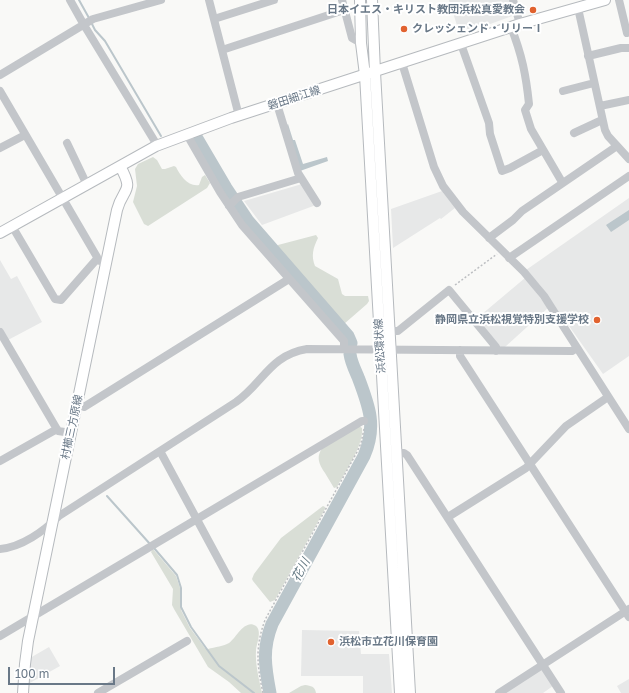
<!DOCTYPE html>
<meta charset="utf-8">
<style>
body{margin:0}
#map{position:relative;width:629px;height:693px;overflow:hidden;background:#f9f9f7;font-family:"Golos Text",sans-serif}
canvas{display:block}
.scale{position:absolute;left:8px;top:667px;width:107px;height:18px;box-sizing:border-box;border:2px solid #697887;border-top:0;padding-left:5px;font-size:12px;line-height:14px;white-space:nowrap;color:#697887;-webkit-text-stroke:3px #fff;paint-order:stroke}
</style>
<div id="map">
<canvas width="629" height="693"></canvas>
<div class="scale">100 m</div>
</div>
<script>
const ctx = document.querySelector('canvas').getContext('2d');
ctx.lineJoin = 'round';
function fillPath(path, color) {
  ctx.fillStyle = color;
  ctx.fill(path, 'evenodd');
}
function strokePath(path, color, width, dash) {
  ctx.strokeStyle = color;
  ctx.lineWidth = width;
  ctx.lineCap = dash ? 'butt' : 'round';
  ctx.setLineDash(dash || []);
  ctx.stroke(path);
}
function write(font, color, halo, rows, align = 'center') {
  ctx.font = font + ' "Golos Text","Noto Sans JP",sans-serif';
  ctx.lineWidth = 4;
  ctx.setLineDash([]);
  ctx.textBaseline = 'middle';
  ctx.strokeStyle = halo;
  ctx.fillStyle = color;
  for (const [text, x, y, turn = 0] of rows) {
    ctx.save();
    ctx.translate(x, y);
    ctx.rotate((+turn || 0) * Math.PI / 180);
    ctx.textAlign = isNaN(turn) ? turn : align;
    if (halo) ctx.strokeText(text, 0, 0);
    ctx.fillText(text, 0, 0);
    ctx.restore();
  }
}
const built = new Path2D(`
 M449,0H510L515,15L460,35Z
 M302,184L316,205L262,225L244,201Z
 M442,191L455,208L441,219L440,218L393,248L391,209Z
 M629,198V356L603,374L540,285L526,270Z
 M0,260L11,279L17,276L42,322L8,340L0,327Z
 M525,278L548,308L505,347H498L475,320Z
 M302,630L359,631L361,654H389L392,693H363V676H301Z
 M49,647L60,666L28,684L30,658Z
 M540,670L543,671L553,686L543,693H504Z
 M629,679V693H621L617,686Z`);
const green = new Path2D(`
 M153,157L157,160L162,169H165L174,166L176,167C180,175 188,187 199,185L202,177L205,175L210,183L207,188L148,226L144,224L133,202L137,186L135,169L138,164Z
 M316,235L318,238C313,248 311,256 315,266L338,279L342,294L345,296H368L369,301L367,304L344,324L341,323L275,248L278,245Z
 M359,426L362,428C364,445 345,472 337,487L334,488C331,483 328,478 325,473C319,464 315,456 324,446Z
 M323,506L325,507V509L275,600L270,602L253,581L252,579L254,574L281,538Z
 M153,549L176,576L180,588L181,610L190,628L205,648L208,649C215,647 224,646 229,643C236,638 245,618 256,626C262,631 257,643 256,650C255,664 259,679 262,693H241L229,682L208,667L174,609L172,605L173,589L151,552Z
 M305,685C311,686 315,686 316,693H289L301,686Z`);
const water = new Path2D(`
 M288,124L293,140H295L303,164L327,157L328,161L300,171L287,125Z
 M629,210V220L611,232L606,225Z`);
const stream = new Path2D(`
 M79,0L89,18
 M91,22L95,30L105,41L161,136
 M107,496L150,544
 M154,548L177,575L181,588V607L191,627L219,666L254,693`);
const river = new Path2D(`
 M196,137L226,188L248,221L348,336L351,343
 M270,693C265,667 262,649 272,624L364,456C377,426 369,406 358,377C355,370 351,362 350,354`);
const path = new Path2D(`
 M455,285L497,254
 M263,693C257,666 255,647 265,620L357,452L361,443L364,429`);
const minor = new Path2D(`
 M70,0L84,25L157,145
 M209,0L239,116
 M342,0L352,38L361,43
 M513,0L520,24
 M619,0L627,33
 M578,8L605,130L608,136L629,159
 M214,19L274,0
 M511,27C522,55 526,75 529,104L525,110L531,129L562,182
 M461,44L489,123L490,134L502,171L510,168L543,150
 M222,50L344,10
 M588,56L621,48H629
 M402,63L434,167L443,186L463,212L524,272L544,296L629,429
 M0,75L93,19L161,0
 M0,91L97,257L96,260L106,262
 M563,91L594,83
 M277,104L298,173L317,203
 M600,106L629,100
 M574,133L602,120
 M188,134L190,140L220,192L242,225L344,341V349
 M67,143L87,185
 M0,148L25,135
 M229,206L238,197L301,178
 M12,226L55,299L61,300L96,260
 M489,238L513,220L522,211L617,146
 M509,258L629,176
 M390,331H398L449,290L496,347V351
 M0,332L58,431L71,433
 M460,350V356L629,617
 M77,405L84,407L289,279
 M160,451L229,579
 M397,453H404L407,455L561,693
 M0,461L57,429
 M448,517L526,468L566,426L608,397
 M0,549C22,547 44,531 59,516L236,402C263,383 270,355 307,349L572,351L577,348
 M0,636L362,421H364
 M98,693L187,641
 M499,693L629,609`);
const major = new Path2D(`
 M360,0L361,43L365,75L400,693
 M372,0L375,72L410,693
 M0,233L156,146L231,118L520,24L605,0
 M23,693L25,664L28,641L117,210C123,187 135,193 120,166`);
const markers = [
 [533,10,4,"#e1622f"],
 [404,29,4,"#e1622f"],
 [597,320,4,"#e1622f"],
 [331,642,4,"#e1622f"]
];
const poiNames = [
 ["日本イエス・キリスト教団浜松真愛教会",525,10],
 ["クレッシェンド・リリーⅠ",412,29,"left"],
 ["静岡県立浜松視覚特別支援学校",589,320],
 ["浜松市立花川保育園",339,642,"left"]
];
const streetNames = [
 ["磐田細江線",294,98,-18],
 ["浜松環状線",380,346,-93],
 ["村櫛三方原線",72,427,-78]
];
const waterNames = [
 ["花川",301,570,-61]
];
fillPath(built, '#e7e8e8');
fillPath(green, '#d9ded6');
fillPath(water, '#bbc6cb');
strokePath(stream, '#bbc6cb', 2);
strokePath(river, '#bbc6cb', 13);
strokePath(major, '#b6babe', 12);
strokePath(path, '#bdbfc2', 1.5, [2, 2]);
strokePath(minor, '#c3c6ca', 8);
strokePath(major, '#fff', 10);
for (const [x, y, r, color] of markers) {
  const dot = new Path2D();
  dot.arc(x, y, r, 0, 2 * Math.PI);
  ctx.fillStyle = color;
  ctx.fill(dot);
  strokePath(dot, '#fff', 1.5);
}
write('bold 11px', '#697887', '#fff', poiNames, 'right');
write('11px', '#697887', '#fff', streetNames);
write('italic 12px', '#647983', '#fff', waterNames);
</script>
